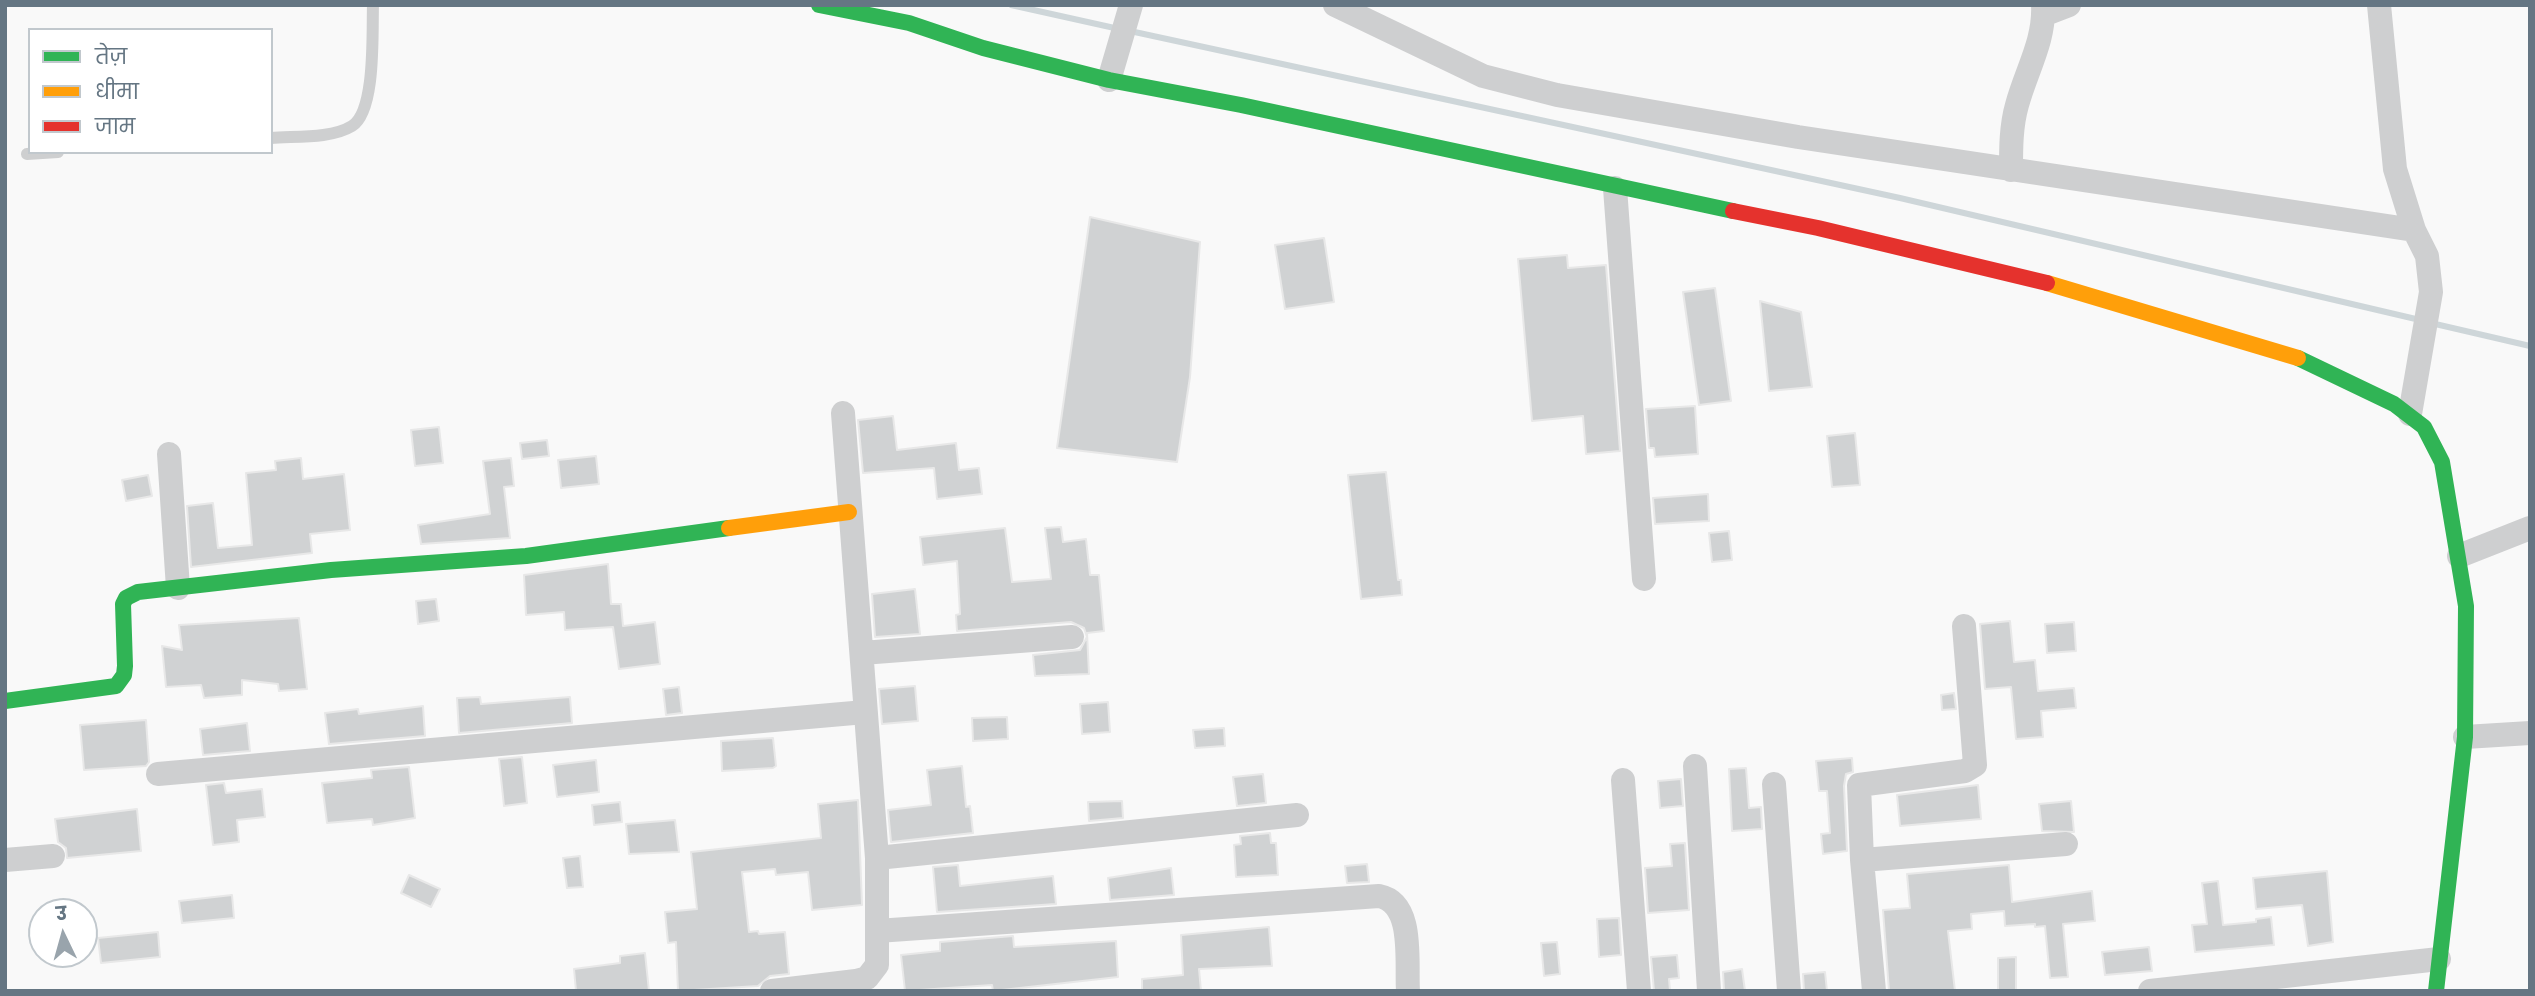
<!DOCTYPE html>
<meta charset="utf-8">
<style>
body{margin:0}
#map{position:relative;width:2535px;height:996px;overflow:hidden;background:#f9f9f9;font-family:Poppins,"Noto Sans Devanagari",sans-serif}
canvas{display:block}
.frame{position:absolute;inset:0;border:7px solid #657683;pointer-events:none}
.legend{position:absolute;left:28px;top:28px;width:245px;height:126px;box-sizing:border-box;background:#fff;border:2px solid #c1c8cd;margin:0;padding:9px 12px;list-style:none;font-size:21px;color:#657683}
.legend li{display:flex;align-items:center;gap:14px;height:35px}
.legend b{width:35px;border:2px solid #c1c8cd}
.north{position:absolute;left:28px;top:898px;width:70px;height:70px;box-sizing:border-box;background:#fff;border:2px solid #c1c8cd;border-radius:50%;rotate:355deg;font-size:19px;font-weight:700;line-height:28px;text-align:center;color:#657683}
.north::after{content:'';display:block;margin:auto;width:24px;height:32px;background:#99a4ac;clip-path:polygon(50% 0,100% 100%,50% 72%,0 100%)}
</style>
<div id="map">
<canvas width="2535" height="996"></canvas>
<div class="frame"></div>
<ul class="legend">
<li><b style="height:9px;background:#30b455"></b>तेज़</li>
<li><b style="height:9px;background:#ff9f0a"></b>धीमा</li>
<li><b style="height:9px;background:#e5322d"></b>जाम</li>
</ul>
<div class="north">उ</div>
</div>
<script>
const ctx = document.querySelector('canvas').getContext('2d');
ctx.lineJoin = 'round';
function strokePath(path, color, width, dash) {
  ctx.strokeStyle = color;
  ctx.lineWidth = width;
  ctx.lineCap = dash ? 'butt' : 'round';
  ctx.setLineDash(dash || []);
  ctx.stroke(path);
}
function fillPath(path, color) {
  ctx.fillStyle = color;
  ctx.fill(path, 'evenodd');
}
const stream = new Path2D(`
 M1011,5L1119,29
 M1130,31L1900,198L2420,320
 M2431,323L2530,346`);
const building = new Path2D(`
 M1090,217L1200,242L1190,377L1177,462L1057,448Z
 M1324,238L1334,302L1285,309L1275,245Z
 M1567,255L1568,268L1606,265L1620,451L1586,454L1583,416L1532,421L1518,259Z
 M1715,288L1731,401L1699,405L1683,292Z
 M1760,301L1801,312L1812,387L1769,391Z
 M1695,406L1698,454L1655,457L1654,448H1649L1646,409Z
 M893,416L897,450L956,443L959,470L979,468L982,494L937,499L934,468L863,473L858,420Z
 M439,427L443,463L415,466L411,430Z
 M1855,433L1860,485L1832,487L1827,436Z
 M547,440L549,456L522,459L520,443Z
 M596,456L599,484L561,488L558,460Z
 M301,458L303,479L344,474L350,530L310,534L312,553L191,567L187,506L213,503L218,548L252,545L246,473L276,470L275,461Z
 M511,458L514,486L504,487L510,538L421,544L418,525L490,514L483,461Z
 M1386,472L1398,580H1401L1402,595L1361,599L1348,475Z
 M148,475L152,496L126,501L122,480Z
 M1708,494L1709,521L1655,524L1653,498Z
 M1061,527L1063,542L1086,539L1090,575H1099L1104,631L1087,633L1089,674L1035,676L1033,655L1080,650L1087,637L1084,628L1071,622L957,631L956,615L960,614L957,561L923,565L920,537L1005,528L1012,582L1051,579L1045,528Z
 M1729,531L1732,560L1712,562L1709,533Z
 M608,564L611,604H621L623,626L655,622L660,664L619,669L613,627L565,630L564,612L526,615L524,575Z
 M915,589L920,634L875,637L872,594Z
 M436,599L439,621L418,624L416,601Z
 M299,618L307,689L279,691L278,684L242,680V695L204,698L201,685L166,687L162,646L182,650L179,625Z
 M2010,621L2014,662L2035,660L2038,691L2074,688L2076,708L2041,711L2043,737L2016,739L2011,687L1985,689L1980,624Z
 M2074,622L2076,651L2047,653L2045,624Z
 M915,686L918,721L882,724L879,689Z
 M679,687L682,713L666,715L663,689Z
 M1954,693L1956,709L1942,710L1941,695Z
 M480,697L481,704L570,697L572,723L459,733L457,698Z
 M1108,702L1110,732L1082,734L1080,704Z
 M423,706L425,736L329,744L325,713L358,709L359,714Z
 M1007,717L1008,739L973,741L972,718Z
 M146,720L149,762L146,766L84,770L80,725Z
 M247,723L250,751L203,755L200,729Z
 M1224,728L1225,746L1195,748L1193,730Z
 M773,738L776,766L773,768L722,771L721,741Z
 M522,757L527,803L504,806L499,759Z
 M1852,758L1853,772L1846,774L1844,786L1847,851L1823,854L1821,834L1830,833L1827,791H1819L1816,761Z
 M596,760L599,792L557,797L553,765Z
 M962,766L966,807L970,806L973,833L891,842L888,810L931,805L927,770Z
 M409,767L415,818L373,825L372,819L327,823L322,783L372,778L371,770Z
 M1746,768L1749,808L1761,807L1762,829L1732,831L1729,769Z
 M1263,774L1266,803L1237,806L1233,777Z
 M1681,779L1683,806L1660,808L1658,781Z
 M224,783L226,793L262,789L265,817L237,820L239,842L213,845L206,785Z
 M1978,785L1981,819L1900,826L1897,795Z
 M858,800L862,905L812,910L808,872L776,875L775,869L742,872L749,932L758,931L759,934L785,932L789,974L770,976L758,986L678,991L676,942L668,943L665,912L697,909L691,852L821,838L818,804Z
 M1122,801L1123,818L1089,821L1088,802Z
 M2071,801L2074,832L2042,831L2039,804Z
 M620,802L622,822L594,825L592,805Z
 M137,809L141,851L67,858L66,848L58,842L55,819Z
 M675,820L679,852L629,854L626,824Z
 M1270,833L1271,843H1276L1278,875L1236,877L1234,845L1241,844L1240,836Z
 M1685,843L1689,910L1648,913L1645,868L1672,866L1670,844Z
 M580,856L583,887L567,888L563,858Z
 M1367,864L1369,882L1347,883L1345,866Z
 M958,865L960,886L1053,876L1056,904L937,912L933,867Z
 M2009,865L2012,902L2092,891L2095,921L2063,924L2068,977L2050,978L2045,926L2035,927V924L2005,926L2004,911L1971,914L1972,929L1948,931L1955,991H1889L1883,910L1910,908L1907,874Z
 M1171,868L1174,895L1110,900L1108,878Z
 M2327,871L2333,942L2308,946L2302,905L2256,909L2253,878Z
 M409,875L440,889L431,907L401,893Z
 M2218,881L2223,925L2256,922V919L2271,917L2274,945L2195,952L2192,925L2207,924L2202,883Z
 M232,895L234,918L182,923L179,901Z
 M1619,918L1621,955L1599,957L1597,919Z
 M1269,927L1272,966L1199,969L1201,991H1142V979L1183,975L1181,935Z
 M158,932L160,957L101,963L98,938Z
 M1013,936L1014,947L1116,941L1118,977L993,991L992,985L905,991L901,955L940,951V942Z
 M1557,942L1560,974L1544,976L1541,943Z
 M2149,947L2152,971L2105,975L2102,952Z
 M645,953L649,991H576L574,969L620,963V956Z
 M1677,955L1679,978L1669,979L1670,991H1654L1651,957Z
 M2016,957V990H1998V958Z
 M1742,969L1745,991H1724L1723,972Z
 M1825,972L1827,991H1804L1803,974Z`);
const lane = new Path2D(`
 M271,138C295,136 331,139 352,126C376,111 372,33 373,5
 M27,154L58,152`);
const street = new Path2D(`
 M1335,5L1483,76L1557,95L1798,137L2414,230
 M2379,5L2395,169L2414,230L2427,256L2431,292L2410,414
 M2043,15L2069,5
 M1109,80L1131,5
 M2011,170C2011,148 2011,126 2017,105C2026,71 2045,41 2043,5
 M1615,188L1644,579
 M169,454L178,588
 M2459,556L2530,528
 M862,653L1072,637
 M2465,737L2530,733
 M1695,766L1709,991
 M158,774L865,712
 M1623,780L1639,991
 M1774,784L1789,991
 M877,858L1297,815
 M5,860L53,856
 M1862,860L2066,844
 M877,931L1379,896C1415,903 1406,962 1408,991
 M772,991L856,981L867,978L877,965V858L843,413
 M1874,991L1862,860L1859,785L1965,771L1975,765L1964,626
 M2150,991L2439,959`);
const fast = new Path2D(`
 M819,5L909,23L983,48L1109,80L1241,105L1733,211
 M2298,358L2394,404L2424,427L2442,462L2466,606L2465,737L2436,991
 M5,701L116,686L124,675L125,666L123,604L126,598L138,592L331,570L526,556L729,528`);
const slow = new Path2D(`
 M2047,283L2298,358
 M729,528L849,512`);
const jam = new Path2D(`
 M1733,211L1818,228L2047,283`);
strokePath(stream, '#ced6d9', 6);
fillPath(building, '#d0d2d3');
strokePath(building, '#e8e8e8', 2);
strokePath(lane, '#cecfd0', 12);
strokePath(street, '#cecfd0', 24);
strokePath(fast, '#30b455', 16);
strokePath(slow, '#ff9f0a', 16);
strokePath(jam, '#e5322d', 16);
</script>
